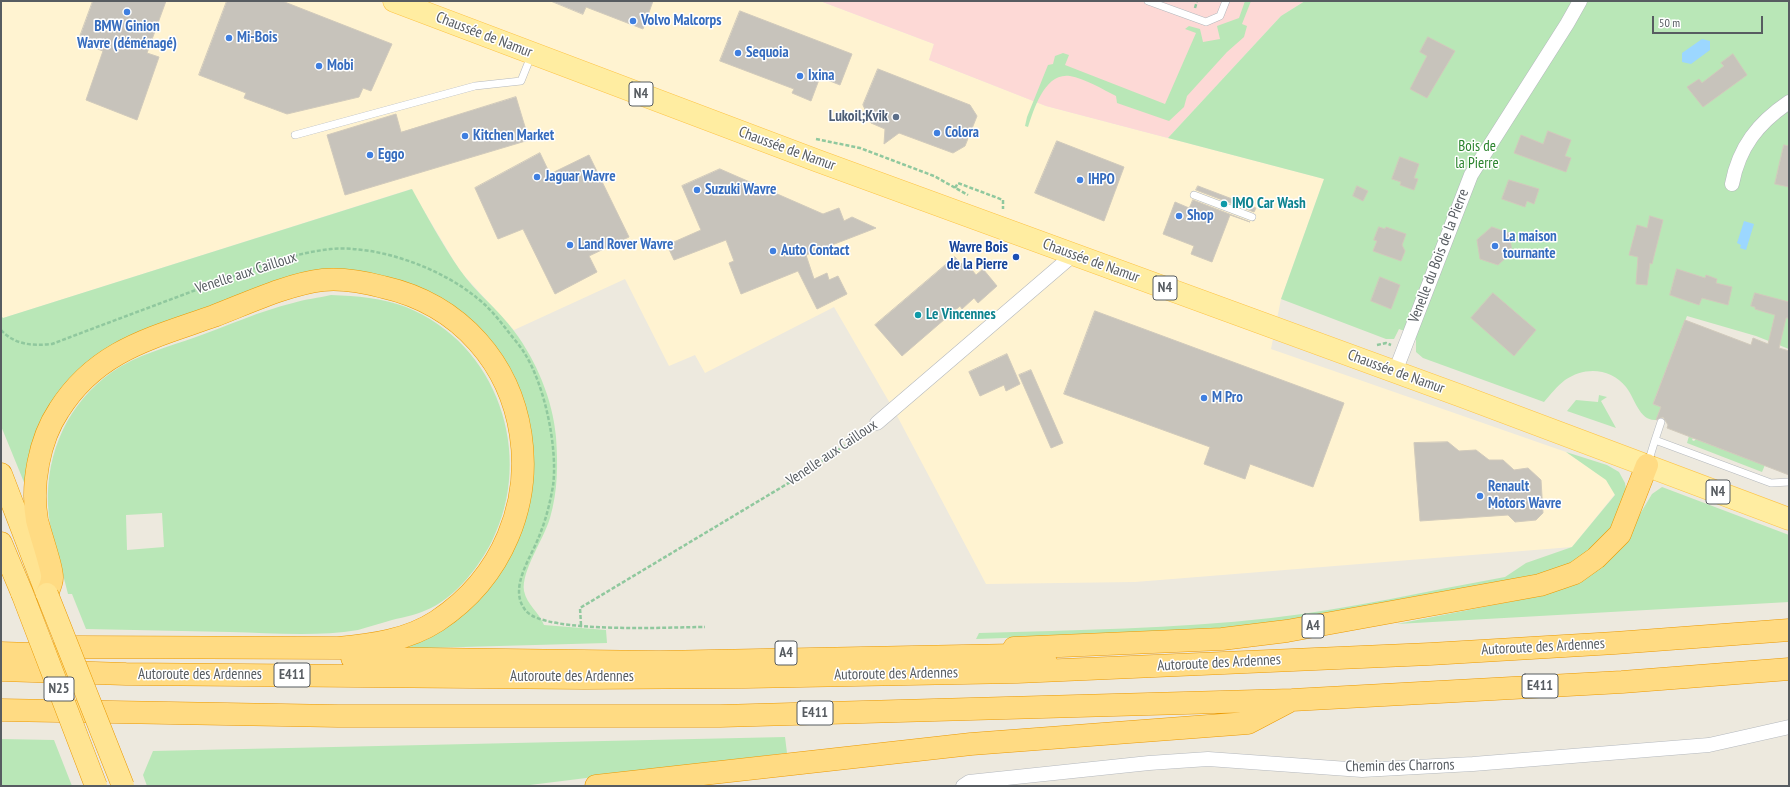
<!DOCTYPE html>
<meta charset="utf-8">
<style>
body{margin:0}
#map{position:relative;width:1790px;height:787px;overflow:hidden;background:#ede9de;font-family:"PT Sans Narrow",sans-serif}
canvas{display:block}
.frame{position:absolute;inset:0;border:2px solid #575c61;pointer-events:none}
.scale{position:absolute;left:1652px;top:16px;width:111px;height:18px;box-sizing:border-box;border:2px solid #575c61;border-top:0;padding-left:5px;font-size:12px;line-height:14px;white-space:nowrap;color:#575c61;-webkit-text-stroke:3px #fff;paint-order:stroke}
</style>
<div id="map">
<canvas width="1790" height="787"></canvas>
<div class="frame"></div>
<div class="scale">50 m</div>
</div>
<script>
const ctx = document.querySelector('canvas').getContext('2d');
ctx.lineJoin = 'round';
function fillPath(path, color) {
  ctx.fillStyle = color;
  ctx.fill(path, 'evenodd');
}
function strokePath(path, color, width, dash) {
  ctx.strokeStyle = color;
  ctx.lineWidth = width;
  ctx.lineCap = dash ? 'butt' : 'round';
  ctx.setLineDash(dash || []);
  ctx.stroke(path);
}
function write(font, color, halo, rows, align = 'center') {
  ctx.font = font + ' "PT Sans Narrow",sans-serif';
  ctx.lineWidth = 3;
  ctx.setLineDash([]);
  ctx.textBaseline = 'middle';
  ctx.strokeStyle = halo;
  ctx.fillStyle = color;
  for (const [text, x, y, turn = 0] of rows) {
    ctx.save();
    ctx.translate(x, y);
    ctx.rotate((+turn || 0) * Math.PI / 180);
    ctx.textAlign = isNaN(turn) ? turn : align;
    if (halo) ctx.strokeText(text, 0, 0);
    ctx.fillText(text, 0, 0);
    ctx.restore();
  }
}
const commercial = new Path2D(`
 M1,1H820L934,44L929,60L1046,106L1324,179L1281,299L1271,349L1566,452L1607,480L1615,494L1572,547L1135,582L986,584L895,412L834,307L705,373L695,355L669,366L625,279L514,330L460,271L411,189L3,318L1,316Z`);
const medical = new Path2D(`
 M820,1H1305L1281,16L1168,138L1046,106L929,60L934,44Z`);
const green = new Path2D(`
 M1245,1H1251L1242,24L1247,26L1244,37L1227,52L1187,96L1184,107L1169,121L1117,103L1116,96C1104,90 1084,78 1070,76C1045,72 1034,109 1028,127L1025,126L1027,117L1048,65L1053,64L1055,56L1063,53L1069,55L1065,65L1165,104L1196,33L1185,29L1189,26L1200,29L1203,42L1220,39L1217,26L1239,18Z
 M1305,1H1789V349L1756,336L1687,316L1653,404L1661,407L1656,420C1639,421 1635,398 1626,387C1611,368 1585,366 1565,380C1557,386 1550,395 1544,402L1423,358L1416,352V335L1399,329L1394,339H1386L1281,299L1324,179L1168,138L1281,16Z
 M412,189C427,216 442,244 460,270C475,292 498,309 514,331C536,360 553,400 556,437C558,465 558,490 550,518C544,539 521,571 524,591C527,605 539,612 544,625L606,630L607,643L391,649L490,584L512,552L525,514L527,421L453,309L420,289L383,276L342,272L125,338L99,353L71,379L28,492L1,426V316L3,318Z
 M331,295C357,296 382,298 406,307C498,344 535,455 492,541C479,567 457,595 431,608C419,614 405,617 392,620C381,623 369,627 358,630C316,637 272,633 230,632C182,631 134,630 86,629L72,594H68C61,565 49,535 48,505C46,452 68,403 112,372C136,355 168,347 196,337C227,326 260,311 293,303C305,299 319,298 331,295ZM162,513L164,547L127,550L126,515Z
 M1599,395L1607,397L1601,401L1616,428L1567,411L1576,400L1598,402Z
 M1689,436L1693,438L1692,440L1694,441L1696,439L1765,465L1762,472L1687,443Z
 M1566,452L1607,465L1619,472L1625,483L1627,495L1621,518L1571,569L1272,626L1173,632L976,639L979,633C1076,630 1174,629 1271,618C1349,609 1427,591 1505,577L1526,563L1572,547L1615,495L1606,480Z
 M1662,487L1789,535V602L1397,624L1524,599L1634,524L1652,494Z
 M785,737L787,753L522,786H147L143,775L153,751Z
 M1,739L54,740L72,786H1Z`);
const water = new Path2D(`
 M1702,39L1710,41V50L1691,64L1682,62V53Z
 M1744,221L1754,224L1746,250L1740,248L1741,245L1737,243Z`);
const building = new Path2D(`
 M93,1H166L147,53L159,57L137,120L86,100L103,51L78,42Z
 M227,1H282L392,44L371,91L363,88L359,97L287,114L244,98L246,93L199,75Z
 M551,1H653L643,29L586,7L583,14Z
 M740,11L852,54L840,85L820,77L811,101L792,93L794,89L720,61Z
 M1428,37L1455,51L1427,98L1410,89L1427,56L1420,52Z
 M1733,54L1747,75L1703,107L1687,87L1699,79L1702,83L1724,66L1721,63Z
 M878,69L970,105L977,116L965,146L953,153L899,133L884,144L885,129L871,123L863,105Z
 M516,97L529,140L345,195L327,135L396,114L401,132Z
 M1548,131L1571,140L1565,156L1571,158L1566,172L1514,153L1521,135L1543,144Z
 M1057,141L1124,167L1104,221L1035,193Z
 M1784,145L1789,146V187L1775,184Z
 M540,153L550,174L589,155L629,237L589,256L597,272L555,294L523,229L498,239L475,188Z
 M1400,157L1419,164L1414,178L1418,179L1414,190L1400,185L1401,182L1392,179Z
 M720,169L823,214L839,208L844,221L852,217L876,228L806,255L814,279L827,273L829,280L838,276L847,294L817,309L798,271L741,294L729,263L734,261L726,240L674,260L667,245L701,230L682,186Z
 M1509,180L1539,189L1534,204L1527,201L1525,207L1502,199Z
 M1198,186L1256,208L1254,212L1196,190Z
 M1357,186L1368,191L1363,201L1353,196Z
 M1193,200L1250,222L1230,215L1212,262L1191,254L1194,246L1163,234L1175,202L1189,208Z
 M1650,216L1663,220L1652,264L1650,263L1647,285L1636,284L1638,257L1629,255L1637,225L1647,228Z
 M1379,227L1385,229L1386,227L1406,234L1402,245L1405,251L1401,261L1373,251L1377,241L1374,240Z
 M1492,227L1509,233L1512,252L1498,265L1480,259L1477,240Z
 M955,257L961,264L965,261L976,275L983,269L997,286L978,303L974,298L962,309L960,306L902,356L875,325Z
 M1677,269L1705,278L1706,275L1717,279L1716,283L1732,287L1728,305L1702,298L1699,305L1670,295Z
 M1380,277L1400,285L1391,309L1371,301Z
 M1493,293L1536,330L1514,356L1471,318Z
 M1755,293L1789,302V318H1786L1779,348L1789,351V475L1667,428L1668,425L1663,417L1656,420L1661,407L1653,404L1685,320L1751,345L1753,338L1768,344L1775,315L1755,309V307L1751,306Z
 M1095,311L1344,403L1313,487L1250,464L1245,479L1204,464L1210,447L1064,394Z
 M1007,354L1020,384L1006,391L1004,385L980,396L969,372Z
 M1031,370L1063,443L1051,448L1019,375Z
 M1448,442L1459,451L1476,450L1489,460H1503L1514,470L1528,468L1541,480L1543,513L1536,520L1515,522L1508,515L1420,521L1414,443Z`);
const path = new Path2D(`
 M1195,8L1197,1
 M816,139L860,148L934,176L968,195
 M955,188L958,183L1003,200V209
 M1,330C15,345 32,346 52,344C102,325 153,306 204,287C245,272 286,254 331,249C378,245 441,268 477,298C490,308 500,321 510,334C515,340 521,347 525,354C545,386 558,449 553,486C550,503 546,519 540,534C532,557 507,588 526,611C546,634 671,627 705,627
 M1377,345L1386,343L1391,345
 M581,625L580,608L802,475L867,430`);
const service = new Path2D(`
 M1148,1L1206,22L1220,16L1226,1
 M295,135L475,86L521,81L531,56
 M1194,195L1252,217
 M1655,440L1661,422
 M1648,463L1655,440L1771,483L1789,482`);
const minor = new Path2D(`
 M1732,184C1739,147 1758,123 1789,102
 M1395,372L1471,175L1567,24L1580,1
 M877,423L1073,255
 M963,786L969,782L1149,763L1208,759L1362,770L1473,764L1709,745L1789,727`);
const primary = new Path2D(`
 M394,1L818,161L1464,397L1789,519`);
const trunk = new Path2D(`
 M1,474L47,594
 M1,543L22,593`);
const motorway = new Path2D(`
 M47,594C49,589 52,583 52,578C53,570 40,533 37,520C31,485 39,440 59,410C97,350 152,338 214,316C248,303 288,284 323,280C343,278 364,282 383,287C543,323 572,532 437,621C408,640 372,645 338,648L77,647L53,655
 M1014,648L1222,639L1287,631L1540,585L1575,573L1596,558L1620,534L1647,465
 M1,653L64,655
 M352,658L659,662L1014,655L1047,664
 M1,670L126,674L584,678L746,677L1017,672L1430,654L1615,643L1789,630
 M1,710L338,716H720L1292,700L1622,682L1789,669
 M596,786L971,744L1248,723L1288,702`);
const trunkBridge = new Path2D(`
 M22,593L96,786
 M47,594L123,786`);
const markers = [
 [127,12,4,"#3f7fe0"],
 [633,21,4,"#3f7fe0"],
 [229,38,4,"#3f7fe0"],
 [738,53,4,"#3f7fe0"],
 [319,66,4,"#3f7fe0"],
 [800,76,4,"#3f7fe0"],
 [896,117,4,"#5c6f8a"],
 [937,133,4,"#3f7fe0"],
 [465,136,4,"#3f7fe0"],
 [370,155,4,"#3f7fe0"],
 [537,177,4,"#3f7fe0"],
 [1080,180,4,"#3f7fe0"],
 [697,190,4,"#3f7fe0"],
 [1224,204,4,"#0f9aa8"],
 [1179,216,4,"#3f7fe0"],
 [570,245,4,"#3f7fe0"],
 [1495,246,4,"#3f7fe0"],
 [773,251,4,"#3f7fe0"],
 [1016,257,4,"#1a4fb4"],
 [918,315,4,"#0f9aa8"],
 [1204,398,4,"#3f7fe0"],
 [1480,496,4,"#3f7fe0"]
];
const shields = [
 [641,94,24],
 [1165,288,24],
 [1718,492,24],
 [1313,626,22],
 [786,653,22],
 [292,675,36],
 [1540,686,36],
 [59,689,30],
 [815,713,36]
];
const shieldNames = [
 ["N4",641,94],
 ["N4",1165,288],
 ["N4",1718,492],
 ["A4",1313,626],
 ["A4",786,653],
 ["E411",292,675],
 ["E411",1540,686],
 ["N25",59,689],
 ["E411",815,713]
];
const shopNames = [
 ["Volvo Malcorps",641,21],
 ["BMW Ginion",127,27,"center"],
 ["Wavre (déménagé)",127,44,"center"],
 ["Mi-Bois",237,38],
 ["Sequoia",746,53],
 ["Mobi",327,66],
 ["Ixina",808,76],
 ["Colora",945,133],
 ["Kitchen Market",473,136],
 ["Eggo",378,155],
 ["Jaguar Wavre",545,177],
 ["IHPO",1088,180],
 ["Suzuki Wavre",705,190],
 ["Shop",1187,216],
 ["La maison",1503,237],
 ["tournante",1503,254],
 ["Land Rover Wavre",578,245],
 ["Auto Contact",781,251],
 ["M Pro",1212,398],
 ["Renault",1488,487],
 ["Motors Wavre",1488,504]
];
const streetNames = [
 ["Chaussée de Namur",484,35,21],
 ["Chaussée de Namur",787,149,20],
 ["Venelle du Bois de la Pierre",1439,256,-69],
 ["Chaussée de Namur",1091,261,20],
 ["Venelle aux Cailloux",246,273,-18],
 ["Chaussée de Namur",1396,372,20],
 ["Venelle aux Cailloux",832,453,-34],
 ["Autoroute des Ardennes",1543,647,-3],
 ["Autoroute des Ardennes",1219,663,-3],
 ["Autoroute des Ardennes",896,674,-1],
 ["Autoroute des Ardennes",200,675],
 ["Autoroute des Ardennes",572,677],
 ["Chemin des Charrons",1400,766,-1]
];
const serviceNames = [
 ["Lukoil;Kvik",888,117]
];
const parkNames = [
 ["Bois de",1477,147],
 ["la Pierre",1477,164]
];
const cultureNames = [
 ["IMO Car Wash",1232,204],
 ["Le Vincennes",926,315]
];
const transitNames = [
 ["Wavre Bois",1008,248],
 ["de la Pierre",1008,265]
];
fillPath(commercial, '#fff3d1');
fillPath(medical, '#fdd9d6');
fillPath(green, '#b9e7b7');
fillPath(water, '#9cd7ff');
fillPath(building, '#c7c3bb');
strokePath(building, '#d1cabc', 1);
strokePath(service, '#b4b8bd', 8);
strokePath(minor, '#b4b8bd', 15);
strokePath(primary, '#fec446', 23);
strokePath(trunk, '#eb9900', 23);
strokePath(motorway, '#eb9900', 23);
strokePath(path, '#90c89e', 2.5, [4, 2]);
strokePath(service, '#fff', 7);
strokePath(minor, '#fff', 14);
strokePath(primary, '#ffeda1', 22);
strokePath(trunk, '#ffe492', 22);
strokePath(motorway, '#ffdb83', 22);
strokePath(trunkBridge, '#eb9900', 23, []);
strokePath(trunkBridge, '#ffe492', 22);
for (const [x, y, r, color] of markers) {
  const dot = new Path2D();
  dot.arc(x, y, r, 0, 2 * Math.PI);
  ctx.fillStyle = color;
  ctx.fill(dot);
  strokePath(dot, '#fff', 1.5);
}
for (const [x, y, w] of shields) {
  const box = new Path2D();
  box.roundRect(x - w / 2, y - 12, w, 24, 3);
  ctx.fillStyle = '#fff';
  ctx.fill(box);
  strokePath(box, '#575c61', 1);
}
write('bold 14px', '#575c61', null, shieldNames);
write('bold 15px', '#366cbe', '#fff', shopNames, 'left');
write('15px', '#575c61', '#fff', streetNames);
write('bold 15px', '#4e5e75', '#fff', serviceNames, 'right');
write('15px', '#2c842e', '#fff', parkNames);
write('bold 15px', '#0d838f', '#fff', cultureNames, 'left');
write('bold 15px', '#164399', '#fff', transitNames, 'right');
</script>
